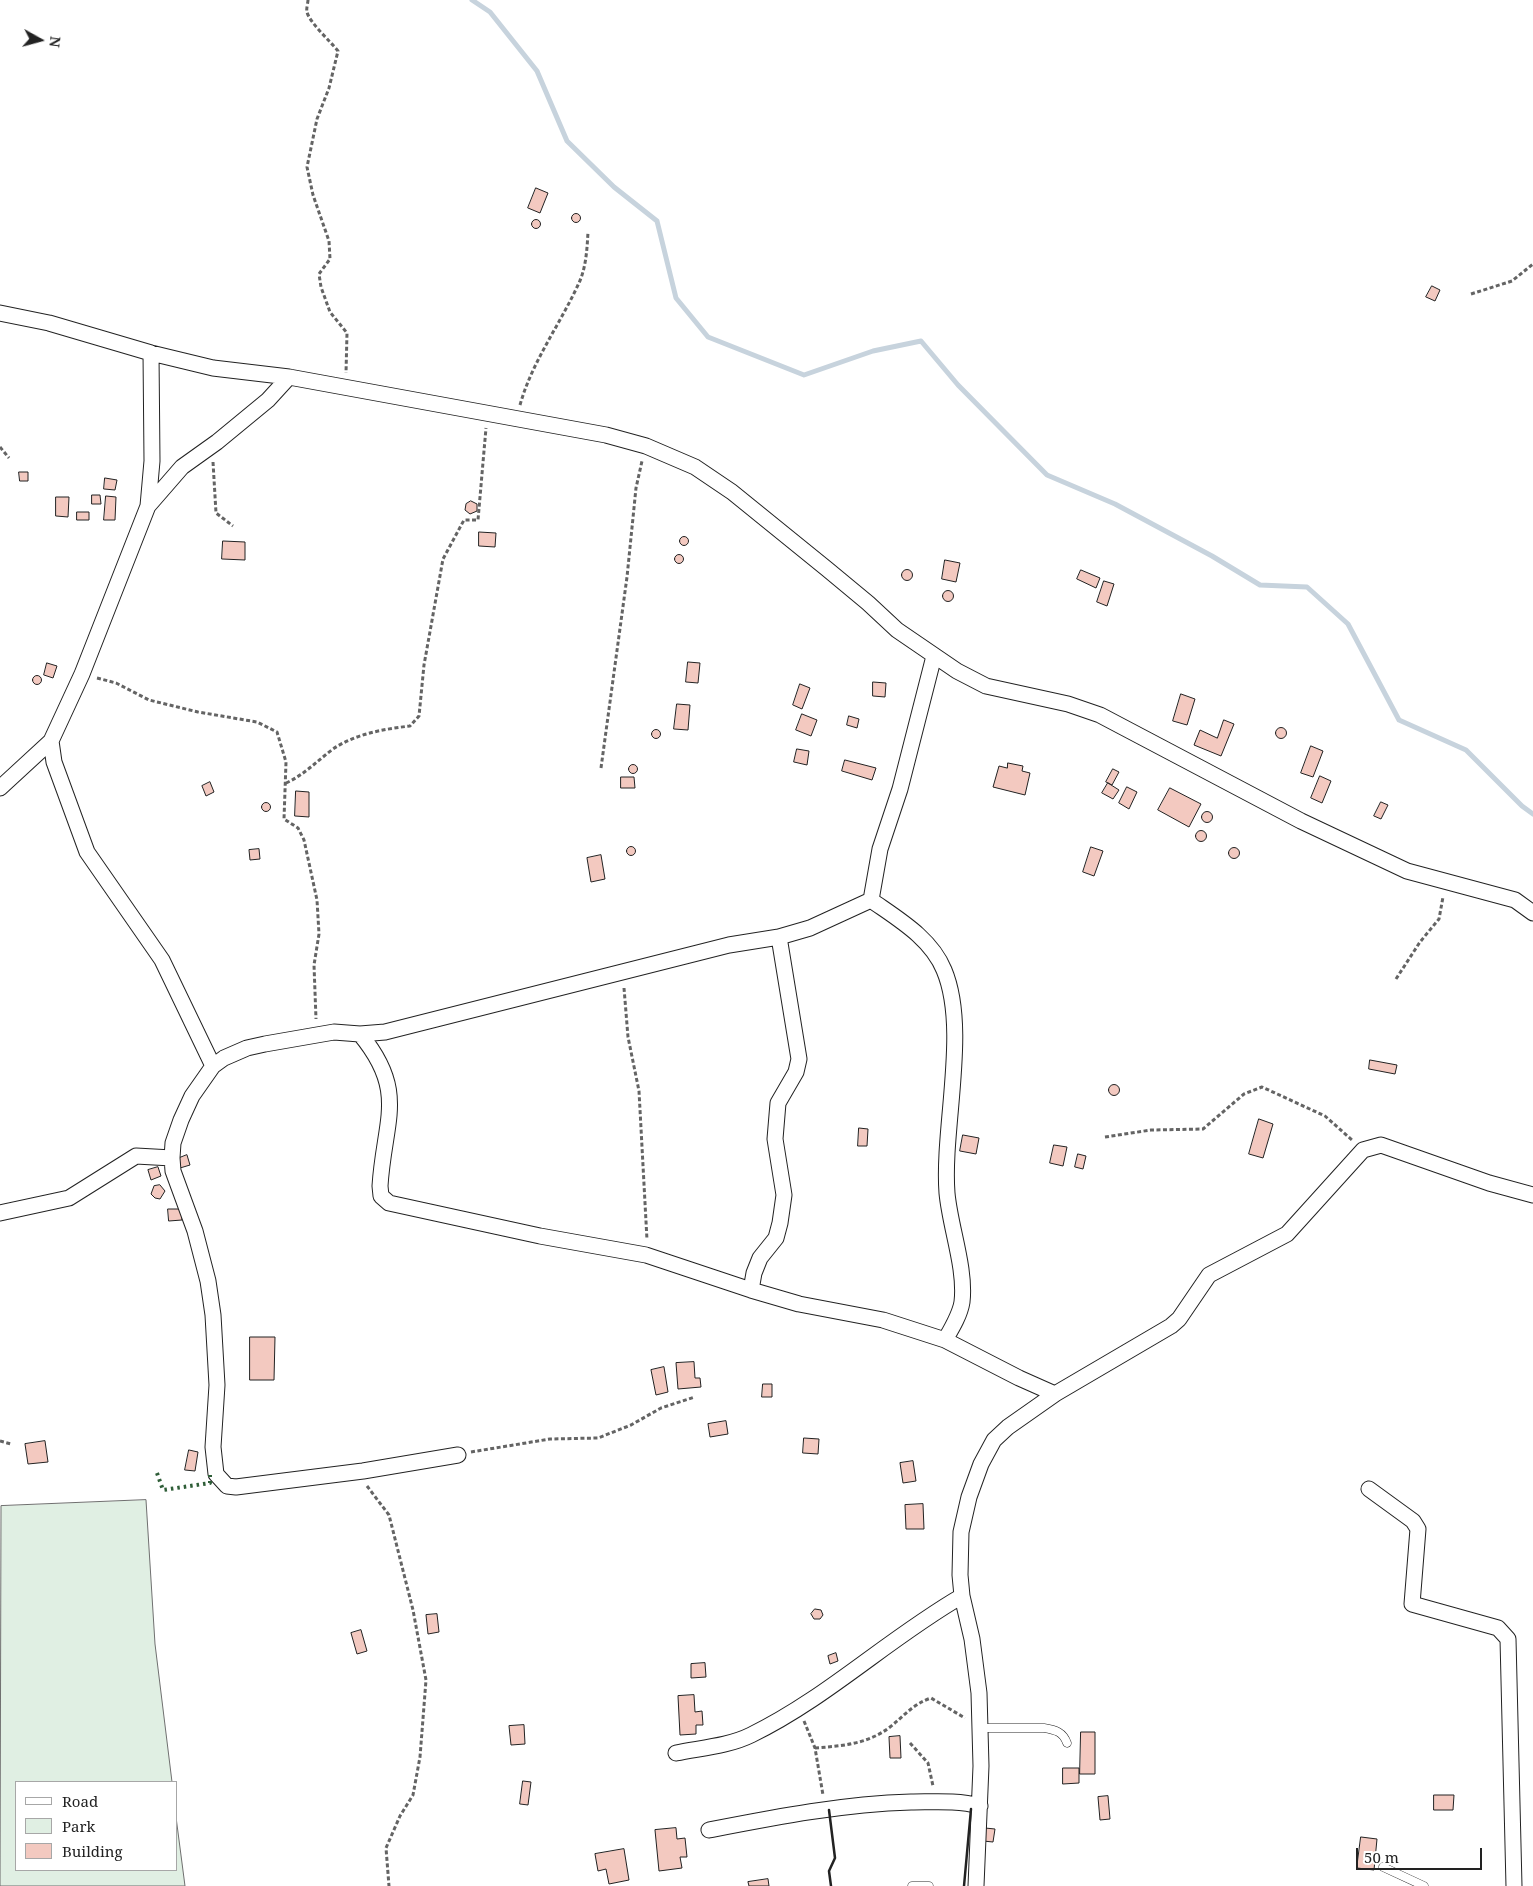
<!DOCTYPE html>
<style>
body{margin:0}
#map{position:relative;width:1533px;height:1886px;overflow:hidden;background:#fff;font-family:"Noto Serif",serif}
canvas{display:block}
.legend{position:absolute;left:15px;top:1781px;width:162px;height:90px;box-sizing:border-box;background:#fff;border:1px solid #a7a7a7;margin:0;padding:6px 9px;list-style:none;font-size:15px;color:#222}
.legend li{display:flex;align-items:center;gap:10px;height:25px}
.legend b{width:25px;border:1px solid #a7a7a7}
.north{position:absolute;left:15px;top:15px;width:50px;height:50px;-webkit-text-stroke:4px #fff;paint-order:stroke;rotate:97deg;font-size:14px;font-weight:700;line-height:20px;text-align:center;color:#222}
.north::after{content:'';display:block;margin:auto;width:18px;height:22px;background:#222;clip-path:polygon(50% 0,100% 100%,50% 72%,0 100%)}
.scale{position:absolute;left:1356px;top:1848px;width:126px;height:22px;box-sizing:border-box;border:2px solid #222;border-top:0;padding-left:6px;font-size:15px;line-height:18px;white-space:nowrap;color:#222;-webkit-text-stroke:4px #fff;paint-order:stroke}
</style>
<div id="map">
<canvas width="1533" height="1886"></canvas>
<ul class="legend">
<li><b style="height:6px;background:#fff"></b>Road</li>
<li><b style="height:14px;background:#e0efe3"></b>Park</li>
<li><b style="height:14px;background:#f3c9c0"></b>Building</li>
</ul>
<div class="north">N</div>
<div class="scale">50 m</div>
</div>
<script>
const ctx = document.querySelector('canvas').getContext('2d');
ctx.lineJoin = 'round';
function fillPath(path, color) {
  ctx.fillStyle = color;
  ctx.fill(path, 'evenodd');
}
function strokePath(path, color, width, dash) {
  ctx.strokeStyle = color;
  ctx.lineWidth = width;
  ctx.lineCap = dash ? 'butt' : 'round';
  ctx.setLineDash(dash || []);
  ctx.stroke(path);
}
const green = new Path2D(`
 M146,1500L155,1644L172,1782H16V1870H176V1817L185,1886H0L1,1506Z`);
const stream = new Path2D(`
 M472,0L490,12L537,71L567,141L614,187L657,221L676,298L708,337L804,375L873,351L921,341L958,385L1047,475L1115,504L1212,556L1260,585L1307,587L1348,624L1399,720L1466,750L1522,806L1533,814`);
const building = new Path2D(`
 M536,188L548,193L540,213L528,208Z
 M571.5 218a4.5 4.5 0 1 1 9 0a4.5 4.5 0 1 1-9 0Z
 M531.5 224a4.5 4.5 0 1 1 9 0a4.5 4.5 0 1 1-9 0Z
 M1432,286L1440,290L1435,301L1426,297Z
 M19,472H28V481H20Z
 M105,478L117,480L115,490L104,489Z
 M92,495H100L101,504H92Z
 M106,496L116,497L115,520H104Z
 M56,497H69L68,517L56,516Z
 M471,501L477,504V511L470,514L465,510L466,504Z
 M77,512H89V520H77Z
 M479,532L496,533L495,547L479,546Z
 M679.5 541a4.5 4.5 0 1 1 9 0a4.5 4.5 0 1 1-9 0Z
 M223,541L245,542V560L222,559Z
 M674.5 559a4.5 4.5 0 1 1 9 0a4.5 4.5 0 1 1-9 0Z
 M945,560L960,563L956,582L942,579Z
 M901.5 575a5.5 5.5 0 1 1 11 0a5.5 5.5 0 1 1-11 0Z
 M1081,570L1100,578L1096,588L1077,579Z
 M1104,581L1114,584L1107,606L1097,602Z
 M942.5 596a5.5 5.5 0 1 1 11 0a5.5 5.5 0 1 1-11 0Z
 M688,662L700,663L698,683L686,682Z
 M47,663L57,666L53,678L44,675Z
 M32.5 680a4.5 4.5 0 1 1 9 0a4.5 4.5 0 1 1-9 0Z
 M873,682L886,683L885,697L873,696Z
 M800,684L810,688L802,709L793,705Z
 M1181,694L1195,699L1187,725L1173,721Z
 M677,704L690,705L688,730L674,729Z
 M802,714L817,720L811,736L796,730Z
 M849,716L859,719L857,728L847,725Z
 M1224,720L1234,724L1221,756L1194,745L1200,730L1217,738Z
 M1275.5 733a5.5 5.5 0 1 1 11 0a5.5 5.5 0 1 1-11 0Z
 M651.5 734a4.5 4.5 0 1 1 9 0a4.5 4.5 0 1 1-9 0Z
 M1311,746L1323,751L1313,777L1301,773Z
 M797,749L809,751L807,765L794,762Z
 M845,760L876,768L872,780L842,771Z
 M1008,763L1023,766L1022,771L1030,773L1025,795L993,787L999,766L1007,768Z
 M628.5 769a4.5 4.5 0 1 1 9 0a4.5 4.5 0 1 1-9 0Z
 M1113,769L1119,772L1112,785L1106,782Z
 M1320,776L1331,781L1322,803L1311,798Z
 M621,777H634L635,788H621Z
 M210,782L214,792L206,796L202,786Z
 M1108,783L1119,790L1113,799L1102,793Z
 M1127,787L1137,792L1129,809L1119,803Z
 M1170,788L1201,804L1189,827L1158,810Z
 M296,791L309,792V817L295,816Z
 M1381,802L1388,805L1381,819L1374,816Z
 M261.5 807a4.5 4.5 0 1 1 9 0a4.5 4.5 0 1 1-9 0Z
 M1201.5 817a5.5 5.5 0 1 1 11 0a5.5 5.5 0 1 1-11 0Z
 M1195.5 836a5.5 5.5 0 1 1 11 0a5.5 5.5 0 1 1-11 0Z
 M626.5 851a4.5 4.5 0 1 1 9 0a4.5 4.5 0 1 1-9 0Z
 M1091,847L1103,851L1094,876L1083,872Z
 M1228.5 853a5.5 5.5 0 1 1 11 0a5.5 5.5 0 1 1-11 0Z
 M259,849L260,859L250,860L249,850Z
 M601,855L605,879L591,882L587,858Z
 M1370,1060L1397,1065L1395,1074L1369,1069Z
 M1108.5 1090a5.5 5.5 0 1 1 11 0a5.5 5.5 0 1 1-11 0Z
 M1259,1119L1273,1124L1263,1158L1249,1154Z
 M859,1128L868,1129L867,1146H858Z
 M963,1135L979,1138L976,1154L960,1151Z
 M1054,1145L1067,1147L1063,1166L1050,1163Z
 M1078,1154L1086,1156L1083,1169L1075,1167Z
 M187,1155L190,1165L180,1168L177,1159Z
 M158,1167L161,1176L151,1180L148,1170Z
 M160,1185L165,1191L160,1199L155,1198L151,1194L154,1186Z
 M168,1209H182V1220L169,1221Z
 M250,1337H275L274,1380H250Z
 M694,1362L695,1378H700L701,1387L678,1389L676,1363Z
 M664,1367L668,1392L656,1395L651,1370Z
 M763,1384H772V1397H762Z
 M726,1421L728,1434L710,1437L708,1424Z
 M804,1438L819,1439L818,1454L803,1453Z
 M45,1441L48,1462L28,1464L25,1444Z
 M189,1450L198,1452L195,1471L185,1470Z
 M913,1461L916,1481L903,1483L900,1463Z
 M923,1504L924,1529H906L905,1505Z
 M815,1609L821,1610L823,1615L820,1619H814L811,1614Z
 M437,1614L439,1632L428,1634L426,1615Z
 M361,1630L367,1651L357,1654L351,1633Z
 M836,1653L838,1661L830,1664L828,1656Z
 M705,1663L706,1677L691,1678V1664Z
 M694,1695L695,1712L702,1711L703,1725H696V1734L680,1735L678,1696Z
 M524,1725L525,1744L511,1745L509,1726Z
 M1081,1732H1095V1774H1080Z
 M900,1736L901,1758H890L889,1737Z
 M1063,1768H1079V1783L1063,1784Z
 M523,1781L531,1782L528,1805L520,1804Z
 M1434,1795H1454L1453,1810H1434Z
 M1108,1796L1110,1819L1100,1820L1098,1797Z
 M676,1828L677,1839L685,1838L687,1857H680L682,1868L659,1871L655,1830Z
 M985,1828L995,1829L993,1842L983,1841Z
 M1361,1837L1377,1839L1374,1870L1357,1868Z
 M624,1849L629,1880L609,1884L606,1869L598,1871L595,1854Z
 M768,1879L769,1886H749L748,1882Z`);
const path = new Path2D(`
 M308,0C308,3 306,9 307,12C309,22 331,42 338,51L329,88L317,119L307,167L313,195L329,241L330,259L319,274L321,287L330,312L347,333L346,373
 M1471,294L1512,281L1533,264
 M520,405C532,362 559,326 578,285C586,269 587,250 588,232
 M0,447L9,458
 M213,462L216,513L233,526
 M97,678L116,683L149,700L198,712L257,722L277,732L286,762L284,819L298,828L304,840L317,900L319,934L314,965L316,1019
 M601,768L627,577L636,488L642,461
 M286,783C304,775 317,761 333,749C355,734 384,729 410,726L419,716L424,665L443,559L464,520H478L486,428
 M1396,979L1420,942L1439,919L1443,897
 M624,988L628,1037L639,1091L647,1240
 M1105,1137L1151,1130L1203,1129L1244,1094L1262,1087L1325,1116L1352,1140
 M0,1441L11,1444
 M471,1452L550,1439L598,1438L631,1425L661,1408L695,1397
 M367,1486L389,1515L413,1610L426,1680L420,1757L413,1795L400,1816L386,1848L389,1886
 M804,1721L815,1748L823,1795
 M910,1743L928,1763L933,1786
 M815,1748C842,1746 868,1744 890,1727C904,1716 913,1704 931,1698L965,1718`);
const lane = new Path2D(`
 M980,1728H1044C1056,1730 1063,1732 1067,1743
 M1383,1867L1424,1886
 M912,1886H929`);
const street = new Path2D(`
 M0,313L49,323L151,353L213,368L289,377L606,435L646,446L695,467L732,492L827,569L868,603L897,630L957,671L986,686L1068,704L1100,715L1301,821L1407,871L1515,900L1533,913
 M149,505L182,467L217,442L268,400L289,377
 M51,741L54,762L87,852L162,960L213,1066
 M0,788L51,741L82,674L148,506L152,461L151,353
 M871,900C898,919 931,938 944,970C969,1029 942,1128 947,1193C950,1227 966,1268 962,1302C960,1315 952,1328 945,1340L1019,1378L1055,1394
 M360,1034C408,1092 384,1120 380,1186L381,1196L389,1203L540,1236L646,1255L751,1290L799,1304L883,1320L945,1340
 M0,1213L69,1198L136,1156L172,1158
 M751,1290L754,1273L760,1258L776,1238L780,1223L784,1195L775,1139L778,1103L796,1072L799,1059L779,937
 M458,1455L363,1471L236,1487L227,1486L216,1474L213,1447L217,1385L213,1315L208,1281L195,1231L173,1171L172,1158L173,1143L181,1120L192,1096L213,1066L224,1058L247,1048L265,1044L334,1032L360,1034L385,1032L729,945L779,937L810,928L871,900L880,849L900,789L934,656
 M1369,1489L1413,1521L1418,1529L1412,1604L1498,1628L1508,1639L1514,1886
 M676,1753C700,1748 729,1746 751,1735C827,1698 889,1638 962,1596
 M709,1830C776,1817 842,1804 911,1802C934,1802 957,1800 980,1806
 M976,1886L981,1766L979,1693L972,1639L962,1596L960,1575L961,1532L969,1497L981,1464L994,1440L1008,1427L1055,1394L1171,1326L1179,1319L1209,1275L1287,1234L1363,1150L1381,1145L1489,1183L1533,1195`);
const hedge = new Path2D(`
 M157,1473L163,1490L210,1483V1475`);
const wall = new Path2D(`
 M829,1810L835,1858L829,1871L831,1886
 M964,1886L971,1809`);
fillPath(green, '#e0efe3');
strokePath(green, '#6f6f6f', 1);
strokePath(stream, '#c7d3dd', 5);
fillPath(building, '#f3c9c0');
strokePath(building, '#222', 1);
strokePath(lane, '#222', 9);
strokePath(street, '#222', 17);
strokePath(path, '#646464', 3, [4, 2.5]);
strokePath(lane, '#fff', 8);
strokePath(street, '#fff', 15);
strokePath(hedge, '#2f5e38', 4, [2.5, 4]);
strokePath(wall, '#222', 2.5);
</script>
